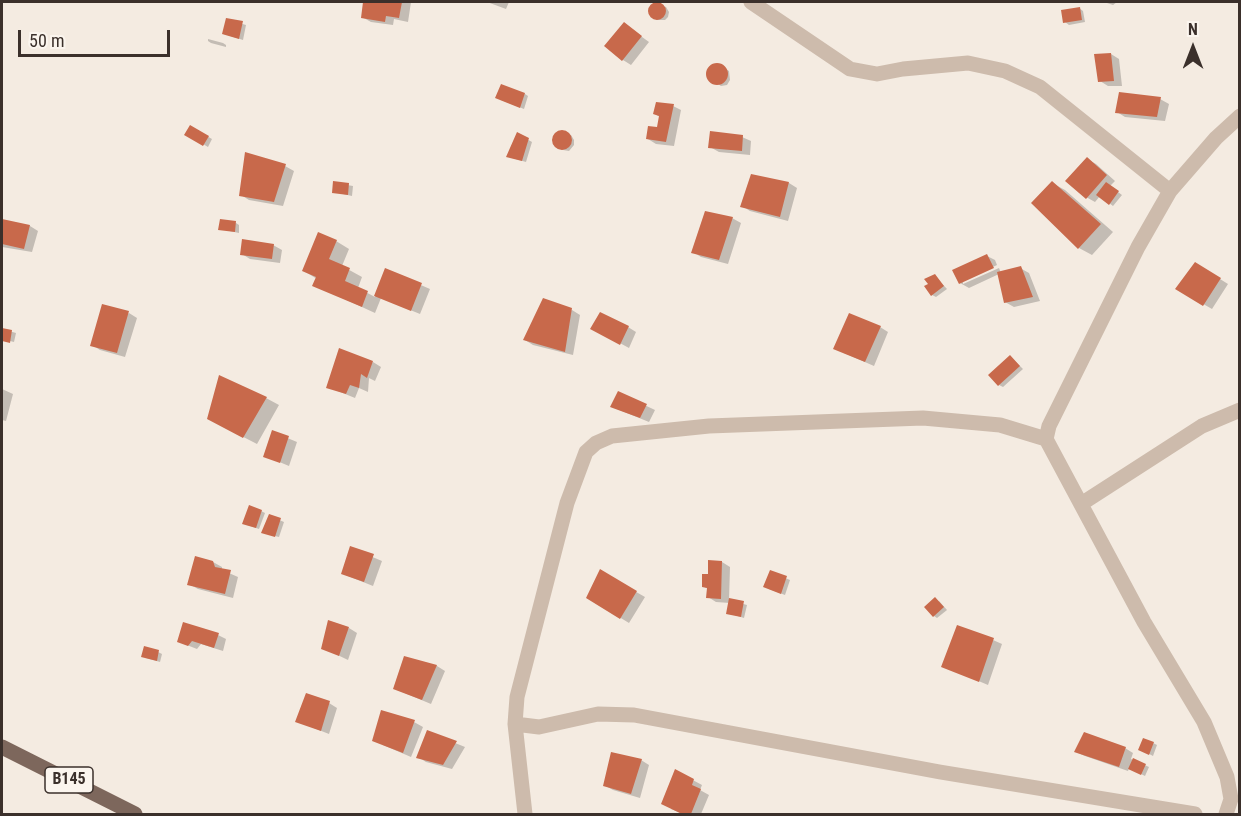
<!DOCTYPE html>
<style>
body{margin:0}
#map{position:relative;width:1241px;height:816px;overflow:hidden;background:#f4ebe1;font-family:"Roboto Condensed",sans-serif}
canvas{display:block}
.frame{position:absolute;inset:0;border:3px solid #3b302b;pointer-events:none}
.north{position:absolute;left:1163px;top:18px;width:60px;height:60px;-webkit-text-stroke:4px #fbf5ee;paint-order:stroke;rotate:0deg;font-size:16px;font-weight:700;line-height:24px;text-align:center;color:#3b302b}
.north::after{content:'';display:block;margin:auto;width:21px;height:27px;background:#3b302b;clip-path:polygon(50% 0,100% 100%,50% 72%,0 100%)}
.scale{position:absolute;left:18px;top:30px;width:152px;height:27px;box-sizing:border-box;border:3px solid #3b302b;border-top:0;padding-left:8px;font-size:18px;line-height:21px;white-space:nowrap;color:#3b302b;-webkit-text-stroke:4px #fbf5ee;paint-order:stroke}
</style>
<div id="map">
<canvas width="1241" height="816"></canvas>
<div class="frame"></div>
<div class="north">N</div>
<div class="scale">50 m</div>
</div>
<script>
const ctx = document.querySelector('canvas').getContext('2d');
ctx.lineJoin = 'round';
function fillPath(path, color) {
  ctx.fillStyle = color;
  ctx.fill(path, 'evenodd');
}
function strokePath(path, color, width, dash) {
  ctx.strokeStyle = color;
  ctx.lineWidth = width;
  ctx.lineCap = dash ? 'butt' : 'round';
  ctx.setLineDash(dash || []);
  ctx.stroke(path);
}
function write(font, color, halo, rows, align = 'center') {
  ctx.font = font + ' "Roboto Condensed",sans-serif';
  ctx.lineWidth = 5;
  ctx.setLineDash([]);
  ctx.textBaseline = 'middle';
  ctx.strokeStyle = halo;
  ctx.fillStyle = color;
  for (const [text, x, y, turn = 0] of rows) {
    ctx.save();
    ctx.translate(x, y);
    ctx.rotate((+turn || 0) * Math.PI / 180);
    ctx.textAlign = isNaN(turn) ? turn : align;
    if (halo) ctx.strokeText(text, 0, 0);
    ctx.fillText(text, 0, 0);
    ctx.restore();
  }
}
const shadow = new Path2D(`
 M365,2H411L408,22L394,19L393,25L371,22L362,17Z
 M487,2H509L506,9Z
 M1104,2H1117L1113,5Z
 M654,3L666,7L669,12L668,17L665,20H657L649,14L650,6Z
 M1079,8L1083,11L1085,22L1069,25L1065,22Z
 M228,20L246,25L243,40L224,34Z
 M624,24L649,42L631,65L623,60Z
 M208,39L223,43L226,45V47L211,43L208,41Z
 M1111,54L1119,59L1122,86H1108L1100,81Z
 M713,65H719L729,71L730,80L727,85L721,86L708,78L707,72Z
 M525,94L528,96L524,109L501,100Z
 M1160,99L1169,104L1165,121L1125,117L1117,112Z
 M673,106L681,110L674,146L656,144L648,139L658,129L660,117L655,114Z
 M191,127L212,139L208,147L186,134Z
 M561,132L571,135L574,140V145L569,151L563,150L554,144V136Z
 M518,134L532,142L526,162L512,158Z
 M742,137L751,141L750,155L719,152L710,147Z
 M1087,159L1096,164L1115,181L1110,186L1122,195L1113,206L1100,196L1095,202L1086,197Z
 M285,166L294,171L283,206L249,200L241,195Z
 M752,176L789,183L797,188L788,221L750,211L742,206Z
 M335,183L353,186L352,196L334,192Z
 M1052,183L1065,190L1113,232L1092,255L1079,248L1033,203Z
 M732,218L741,223L728,264L701,257L693,252Z
 M2,221L30,226L38,231L32,252L2,247Z
 M236,223L239,225V233L220,229Z
 M336,241L349,249L342,266L362,277L358,288L375,297L386,270L430,289L420,314L381,298L375,313L314,285L317,279L304,271Z
 M273,245L282,250L280,263L250,259L242,254Z
 M987,256L995,260L997,265L963,281V284L999,268L1001,273L1020,268L1029,273L1040,301L1014,307L1005,302L999,274L969,288L960,283Z
 M1196,264L1228,284L1212,309L1177,289Z
 M935,276L947,289L936,297L932,295Z
 M572,310L580,315L573,355L533,345L525,340Z
 M129,313L137,318L125,357L100,350L92,345Z
 M628,327L636,332L629,348L592,328Z
 M880,327L888,332L874,366L844,353Z
 M2,329L16,333L14,342L2,339Z
 M1011,357L1023,369L1003,387L999,385Z
 M373,362L381,367L375,381L369,378L368,392L359,388L355,398L328,387Z
 M2,389L13,394L6,421L2,420Z
 M619,393L655,410L649,422L612,407Z
 M266,398L279,405L257,444L222,426Z
 M273,432L297,442L289,466L265,456Z
 M261,511L265,513L259,529L247,525Z
 M270,516L284,522L279,537L267,534Z
 M351,548L382,561L373,586L343,574Z
 M213,562L222,567V570L238,577L233,598L198,589L189,584Z
 M722,562L730,567L729,600L747,605L744,618L728,613L730,603L716,602L708,597V589L703,586Z
 M601,572L645,597L629,623L588,598Z
 M771,572L790,580L785,595L769,589Z
 M939,601L947,610L937,618L934,616Z
 M349,628L357,633L348,660L323,648Z
 M218,635L226,639L223,651L201,644L197,649L179,642Z
 M993,640L1002,644L988,685L943,666Z
 M158,652L162,654L160,662L146,658Z
 M405,658L437,666L445,671L431,704L395,689Z
 M329,703L337,708L329,734L296,721Z
 M382,712L414,722L423,727L411,757L383,745Z
 M428,732L465,747L452,769L426,762L418,757Z
 M1153,743L1157,745L1153,756L1140,749Z
 M1125,748L1133,753L1131,759L1149,767L1145,776L1129,768L1128,771L1085,756L1076,752Z
 M641,760L649,765L640,798L613,790L604,785Z
 M676,771L702,785L700,790L709,795L701,814H683L671,809Z`);
const building = new Path2D(`
 M648 11a9 9 0 1 1 18 0a9 9 0 1 1-18 0Z
 M363,2H402L399,18L386,16L385,22L361,18Z
 M1080,7L1082,20L1063,23L1061,10Z
 M226,18L243,21L239,39L222,34Z
 M624,22L642,36L622,61L604,46Z
 M1111,53L1114,81L1098,82L1094,54Z
 M706 74a11 11 0 1 1 22 0a11 11 0 1 1-22 0Z
 M501,84L525,93L520,108L495,98Z
 M1119,92L1161,97L1157,117L1115,113Z
 M656,102L674,104L666,142L646,139L648,126L657,127L659,116L653,114Z
 M190,125L209,136L203,146L184,135Z
 M552 140a10 10 0 1 1 20 0a10 10 0 1 1-20 0Z
 M710,131L743,135L742,151L708,148Z
 M517,132L529,138L522,161L506,157Z
 M245,152L286,164L274,202L239,196Z
 M1087,157L1107,175L1086,199L1065,181Z
 M751,174L789,182L780,217L740,207Z
 M333,181L349,183L348,195L332,193Z
 M1052,181L1101,224L1078,249L1031,203Z
 M1106,182L1119,191L1109,205L1096,195Z
 M705,211L733,217L719,260L691,253Z
 M2,219L30,225L24,249L2,244Z
 M220,219L236,221L235,232L218,230Z
 M318,232L337,240L329,259L350,268L345,281L368,291L362,307L312,286L316,277L302,271Z
 M242,239L274,244L272,259L240,255Z
 M987,254L994,268L959,284L952,270Z
 M1195,262L1221,278L1203,306L1175,289Z
 M1021,266L1033,297L1004,303L997,272Z
 M385,268L422,283L411,311L374,296Z
 M935,274L944,286L931,296L924,286L928,284L924,279Z
 M543,298L572,308L565,352L523,340Z
 M102,304L129,311L117,353L90,346Z
 M600,312L629,326L620,345L590,329Z
 M849,313L881,326L865,362L833,349Z
 M2,328L12,330L10,343L2,341Z
 M339,348L373,361L367,378L361,374L359,388L350,385L346,394L326,388Z
 M1010,355L1020,366L998,386L988,375Z
 M219,375L267,397L243,438L207,419Z
 M618,391L647,404L640,418L610,407Z
 M272,430L289,436L280,463L263,457Z
 M249,505L262,510L256,528L242,524Z
 M269,514L281,518L275,537L261,533Z
 M350,546L374,554L364,582L341,574Z
 M195,556L213,561L215,567L231,570L225,594L187,585Z
 M708,560L722,561L721,599L706,598L707,588L702,587V574H708Z
 M600,569L637,591L620,619L586,598Z
 M770,570L787,576L781,594L763,587Z
 M935,597L944,607L933,617L924,607Z
 M729,598L744,601L741,617L726,614Z
 M328,620L349,627L339,656L321,649Z
 M183,622L219,633L214,648L192,641L188,646L177,642Z
 M957,625L994,638L979,682L941,667Z
 M144,646L159,650L157,661L141,657Z
 M404,656L437,665L422,700L393,689Z
 M306,693L330,701L321,731L295,722Z
 M381,710L415,720L403,753L372,741Z
 M427,730L457,741L443,765L416,758Z
 M1084,732L1126,747L1119,767L1074,752Z
 M1143,738L1154,742L1149,755L1138,750Z
 M611,752L642,759L631,794L603,786Z
 M1133,758L1146,764L1141,775L1128,769Z
 M675,769L694,779L692,785L701,789L691,814H682L661,804Z`);
const minor = new Path2D(`
 M751,2L850,69L877,74L903,69L968,63L1005,71L1040,87L1170,191
 M1081,504L1202,426L1240,410
 M515,724L539,727L598,714L634,715L940,772L1195,814
 M525,814L515,724L517,697L567,503L586,452L596,443L612,436L709,426L923,418L1000,425L1046,439
 M1226,814L1231,799L1227,777L1204,722L1144,622L1046,439L1049,426L1138,247L1170,191L1216,138L1240,116`);
const major = new Path2D(`
 M2,747L135,814`);
const shields = [
 [69,780,48]
];
const shieldNames = [
 ["B145",69,780]
];
fillPath(shadow, '#0003');
fillPath(building, '#c8694b');
strokePath(minor, '#cdbbac', 15);
strokePath(major, '#7d675c', 15);
for (const [x, y, w] of shields) {
  const box = new Path2D();
  box.roundRect(x - w / 2, y - 13, w, 26, 4.5);
  ctx.fillStyle = '#fbf5ee';
  ctx.fill(box);
  strokePath(box, '#3b302b', 1.5);
}
write('bold 16px', '#3b302b', null, shieldNames);
</script>
